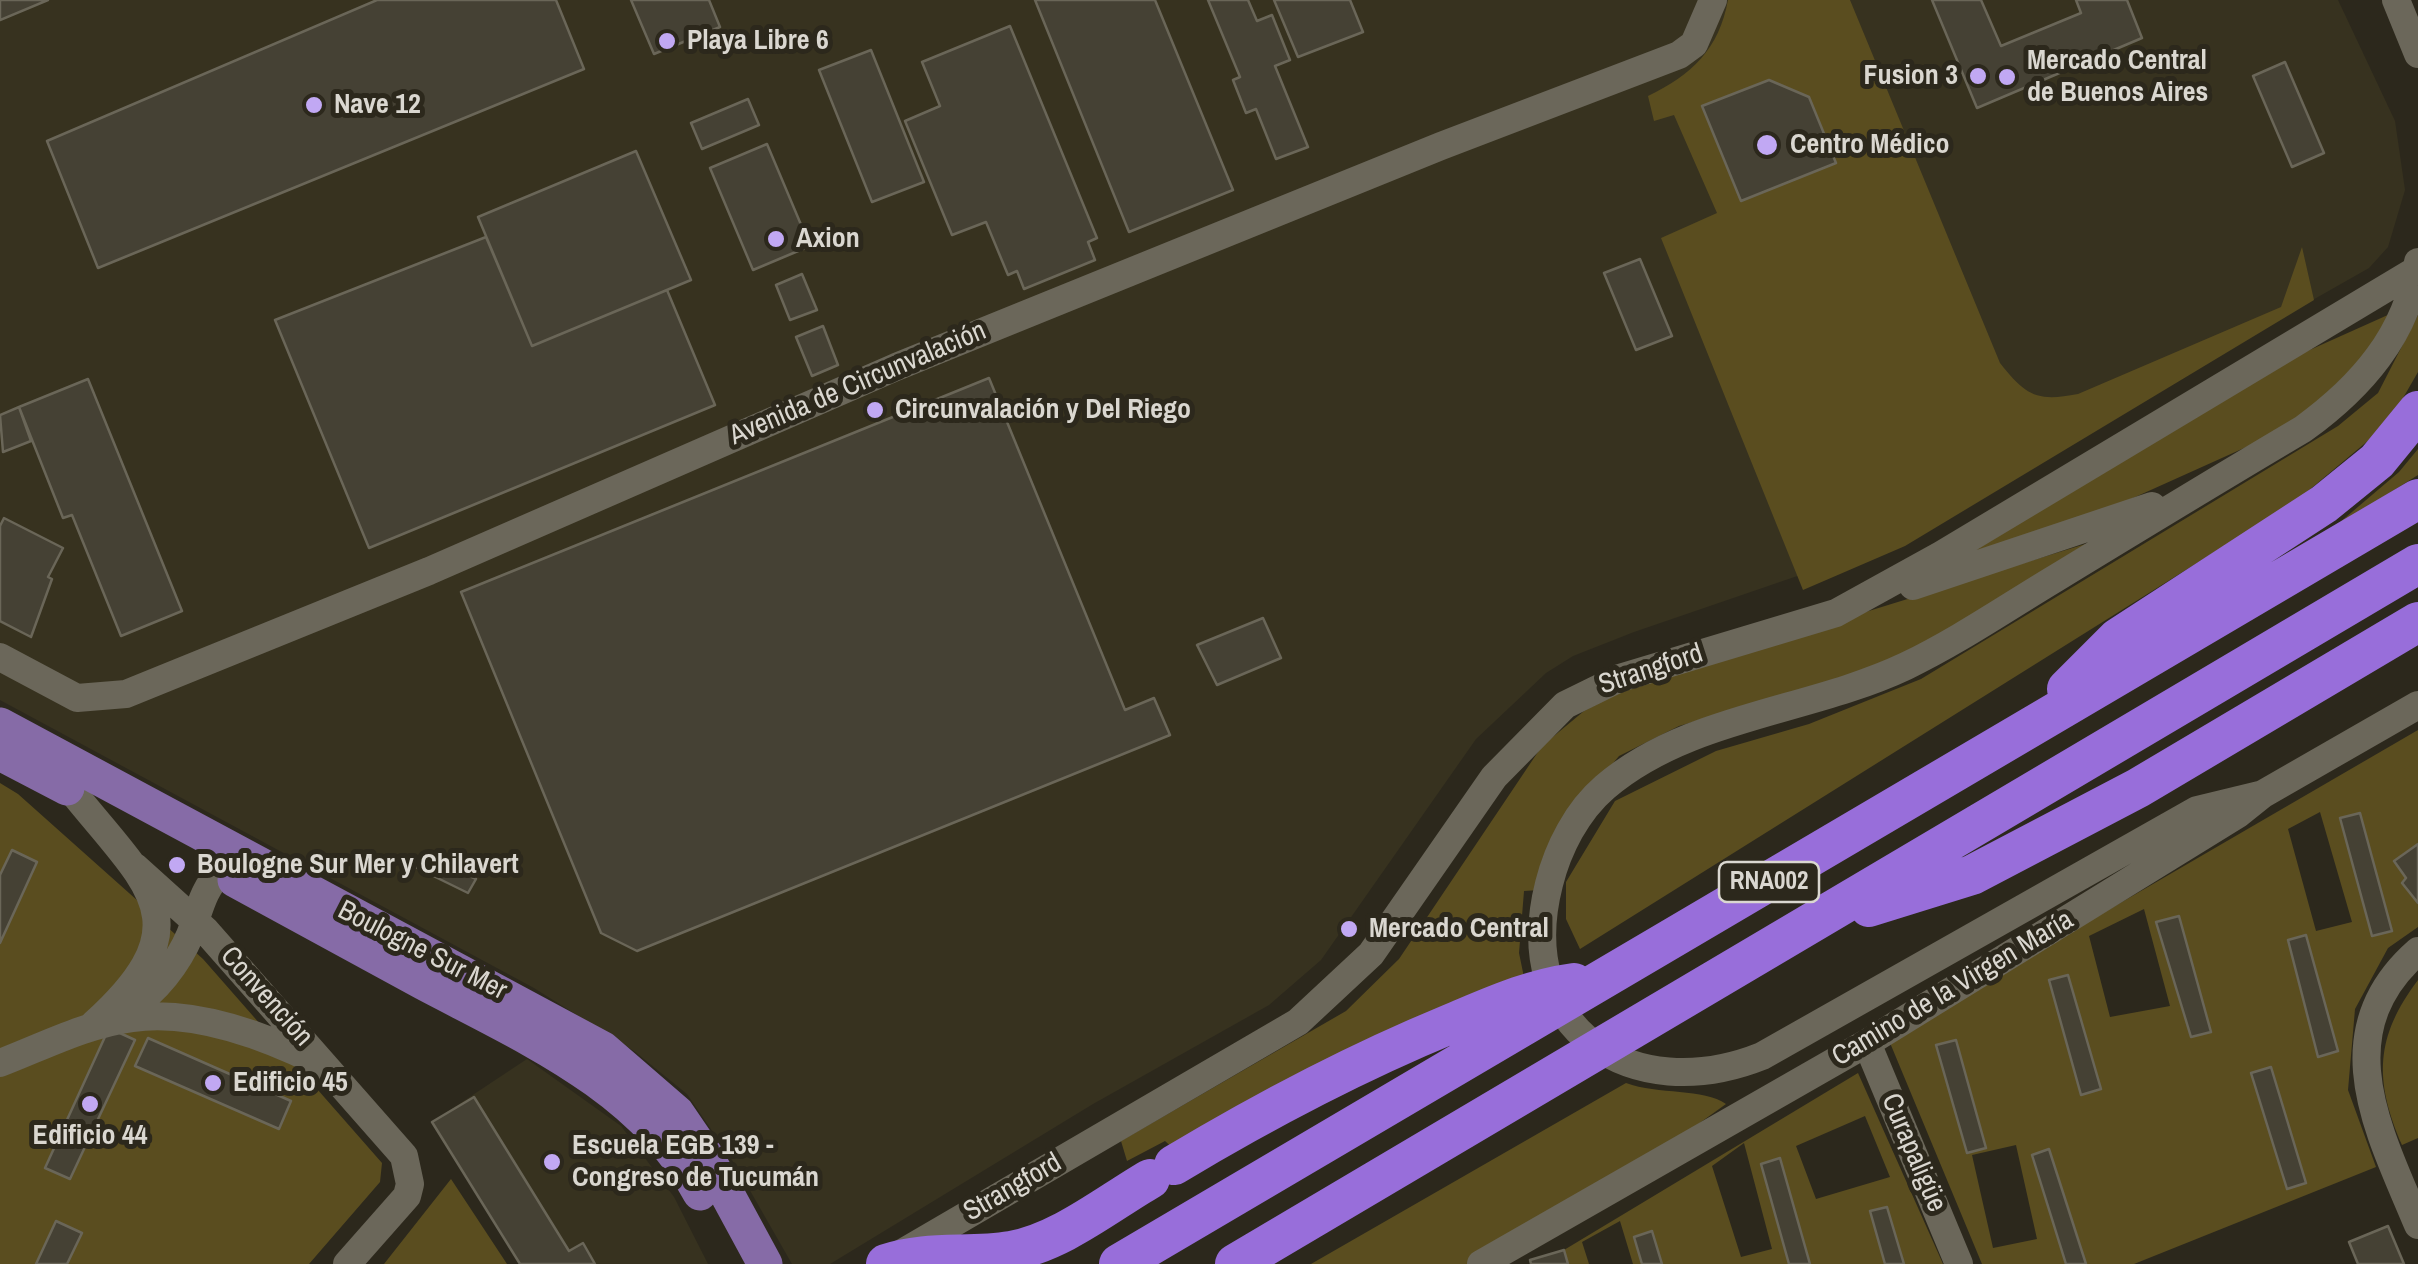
<!DOCTYPE html>
<meta charset="utf-8">
<style>
body{margin:0}
canvas{display:block;background:#2c281c}
</style>
<canvas width="2418" height="1264"></canvas>
<script>
const ctx = document.querySelector('canvas').getContext('2d');
ctx.lineJoin = 'round';
function fillPath(path, color) {
  ctx.fillStyle = color;
  ctx.fill(path, 'evenodd');
}
function strokePath(path, color, width, dash) {
  ctx.strokeStyle = color;
  ctx.lineWidth = width;
  ctx.lineCap = dash ? 'butt' : 'round';
  ctx.setLineDash(dash || []);
  ctx.stroke(path);
}
function write(font, color, halo, rows, align = 'center') {
  ctx.font = font + ' "Archivo Narrow",sans-serif';
  ctx.lineWidth = 10;
  ctx.setLineDash([]);
  ctx.textBaseline = 'middle';
  ctx.strokeStyle = halo;
  ctx.fillStyle = color;
  for (const [text, x, y, turn = 0] of rows) {
    ctx.save();
    ctx.translate(x, y);
    ctx.rotate((+turn || 0) * Math.PI / 180);
    ctx.textAlign = isNaN(turn) ? turn : align;
    if (halo) ctx.strokeText(text, 0, 0);
    ctx.fillText(text, 0, 0);
    ctx.restore();
  }
}
const built = new Path2D(`
 M0,0H2338L2395,121L2405,190L2388,247L2369,268L2295,310L1806,573L1634,632L1573,656L1546,673L1476,739L1321,960L1269,1005L1093,1104L830,1264H792L736,1166L687,1094L634,1051L534,988L0,700Z
 M527,1059L621,1126L674,1197L708,1264H520L432,1122Z`);
const green = new Path2D(`
 M1728,0H1850L2000,363C2026,396 2037,402 2078,394L2281,307L2302,247L2314,300L1905,546L1803,590L1661,238L1717,213L1674,115L1654,121L1648,96C1692,75 1719,49 1728,0Z
 M2390,314L2375,346L2293,426L2073,525L1897,586L2303,353Z
 M2418,315V372L2388,424L2296,501L1580,949L1566,919V882L1615,801L1716,751L1809,724L1921,679L2338,426L2378,393Z
 M2418,449V475L2332,529L2399,472Z
 M2108,537L1900,661L1679,726L1619,756L1595,785L1539,890L1524,891L1519,953L1526,987L1176,1151L1165,1141L1127,1161L1121,1141L1346,1011L1399,959L1542,746L1584,711L1636,683Z
 M2418,730V927L2388,948L2355,1009L2348,1090L2376,1167L2134,1264H2086L2048,1149L2032,1155L2066,1264H1982L1888,1038ZM2320,812L2352,922L2316,931L2288,829ZM2144,909L2170,1006L2110,1017L2089,936ZM2179,916L2210,1032L2192,1037L2157,922ZM2306,935L2337,1051L2319,1057L2288,940ZM2068,976L2101,1089L2082,1094L2049,981ZM1955,1040L1985,1148L1967,1153L1936,1046ZM2271,1067L2306,1182L2287,1188L2252,1073ZM2016,1145L2037,1239L1993,1248L1972,1155Z
 M0,783L18,794L203,959L382,1163L380,1182L309,1264H67L81,1233L36,1264H0V943L37,862L12,850L0,875ZM109,1029L134,1040L70,1179L45,1167ZM148,1038L291,1101L280,1128L136,1065Z
 M2418,980V1138L2402,1145C2374,1080 2375,1037 2418,980Z
 M1858,1073L1943,1264H1904L1887,1207L1870,1212L1885,1264H1810L1780,1158L1761,1164L1789,1264H1662L1652,1232L1634,1237L1642,1264H1633L1620,1221L1582,1242L1589,1264H1568L1564,1250ZM1865,1116L1890,1177L1816,1199L1796,1146ZM1744,1143L1772,1249L1741,1257L1712,1166Z
 M1626,1083C1658,1095 1704,1088 1726,1104L1669,1145L1467,1264H1311Z
 M451,1179L507,1264H384Z`);
const building = new Path2D(`
 M0,0H48L0,20Z
 M377,0H556L584,69L98,268L47,141Z
 M631,0H709L720,27L654,54Z
 M1035,0H1155L1233,190L1129,232Z
 M1208,0H1248L1257,21L1272,15L1290,60L1275,66L1308,147L1276,159L1256,109L1246,113L1233,80L1240,77Z
 M1274,0H1350L1363,32L1298,57Z
 M1932,0H1981L2001,46L2081,13L2076,0H2127L2142,38L1977,108Z
 M1010,26L1097,238L1088,242L1095,260L1024,289L1017,271L1008,275L986,222L952,235L905,121L940,106L922,62Z
 M871,50L924,182L872,202L819,70Z
 M2285,62L2324,153L2292,167L2253,76Z
 M1769,80L1809,97L1836,163L1741,201L1702,106Z
 M748,99L759,125L702,149L691,123Z
 M767,144L810,246L753,270L710,168Z
 M636,151L691,280L532,346L478,217Z
 M486,237L532,346L667,290L715,405L369,548L275,320Z
 M1640,259L1672,336L1636,350L1604,273Z
 M802,274L817,310L790,320L776,285Z
 M823,326L838,365L812,376L796,337Z
 M989,378L1125,710L1154,698L1170,735L637,951L601,933L461,592Z
 M88,379L182,611L121,636L72,515L63,518L19,407Z
 M19,407L31,441L3,452L0,415Z
 M4,518L63,548L48,577L52,579L31,637L0,621V526Z
 M1263,618L1281,658L1217,685L1197,645Z
 M2360,813L2392,931L2372,936L2340,818Z
 M2418,844V903L2402,883L2406,878L2394,861Z
 M12,850L37,862L0,943V875Z
 M424,854L476,879L468,893L417,868Z
 M2179,916L2211,1032L2191,1037L2156,922Z
 M2306,935L2338,1051L2318,1057L2288,940Z
 M2068,975L2101,1089L2081,1095L2049,980Z
 M109,1028L135,1040L70,1179L45,1168Z
 M148,1038L291,1101L279,1129L135,1066Z
 M1956,1040L1986,1148L1967,1153L1936,1045Z
 M2271,1067L2306,1183L2287,1189L2251,1073Z
 M474,1097L569,1251L583,1243L595,1264H520L432,1122Z
 M2049,1149L2086,1264H2066L2032,1155Z
 M1780,1158L1810,1264H1789L1761,1164Z
 M1887,1207L1904,1264H1885L1870,1211Z
 M56,1221L82,1233L67,1264H36Z
 M2388,1226L2404,1264H2358L2349,1242Z
 M1652,1231L1662,1264H1642L1634,1237Z
 M1564,1250L1568,1264H1531L1530,1260Z`);
const minor = new Path2D(`
 M2396,0L2418,54
 M1913,586L2152,506
 M0,657L77,698L126,694L429,571L896,367L1441,146L1679,55L1694,44L1713,0
 M71,790C147,885 207,922 94,1024
 M2263,794L2197,810L1762,1056C1632,1108 1512,1029 1549,884C1558,848 1577,811 1605,787C1688,716 1809,712 1906,666C1958,641 2006,608 2056,578C2138,528 2220,478 2303,429C2361,387 2407,335 2418,262
 M135,867L206,931L404,1156L410,1184L407,1196L347,1264
 M2418,951C2324,1033 2380,1133 2418,1225
 M130,1008C156,992 178,963 190,935C199,913 202,889 221,872
 M1867,1043L1959,1264
 M0,1063C42,1047 86,1024 132,1018C194,1009 263,1035 318,1062
 M902,1253L1298,1022L1371,954L1494,777L1565,705L1620,678L1836,613L1941,555L2418,269
 M1481,1264L1867,1043L2238,814L2263,794L2418,705`);
const major = new Path2D(`
 M0,725L603,1049L677,1113L707,1157L765,1264
 M0,753L67,788
 M235,880C298,914 361,949 424,983C526,1037 643,1087 700,1193`);
const highway = new Path2D(`
 M2067,689L2118,638L2324,504L2377,461L2418,411
 M1869,907L1972,875L2138,788L2418,622
 M1174,1165C1264,1111 1353,1064 1450,1024C1491,1007 1529,989 1574,983
 M886,1264C927,1250 968,1258 1011,1251C1061,1242 1107,1204 1150,1179
 M1119,1264L2418,499
 M1235,1264L2418,564`);
const markers = [
 [667,41,10,"#c1a8f3"],
 [1978,76,10,"#c1a8f3"],
 [2007,77,10,"#c1a8f3"],
 [314,105,10,"#c1a8f3"],
 [1767,145,12,"#c1a8f3"],
 [776,239,10,"#c1a8f3"],
 [875,410,10,"#c1a8f3"],
 [177,865,10,"#c1a8f3"],
 [1349,929,10,"#c1a8f3"],
 [213,1083,10,"#c1a8f3"],
 [90,1104,10,"#c1a8f3"],
 [552,1162,10,"#c1a8f3"]
];
const shields = [
 [1769,882,100]
];
const shieldNames = [
 ["RNA002",1769,882]
];
const poiNames = [
 ["Playa Libre 6",687,41],
 ["Mercado Central",2027,61],
 ["de Buenos Aires",2027,93],
 ["Fusion 3",1958,76,"right"],
 ["Nave 12",334,105],
 ["Centro Médico",1790,145],
 ["Axion",796,239],
 ["Circunvalación y Del Riego",895,410],
 ["Boulogne Sur Mer y Chilavert",197,865],
 ["Mercado Central",1369,929],
 ["Edificio 45",233,1083],
 ["Edificio 44",90,1136,"center"],
 ["Escuela EGB 139 -",572,1146],
 ["Congreso de Tucumán",572,1178]
];
const streetNames = [
 ["Avenida de Circunvalación",858,384,-23],
 ["Strangford",1651,670,-18],
 ["Boulogne Sur Mer",422,951,27],
 ["Camino de la Virgen María",1953,989,-31],
 ["Convención",266,997,48],
 ["Curapaligüe",1913,1153,67],
 ["Strangford",1013,1188,-30]
];
fillPath(built, '#37321f');
fillPath(green, '#5a4d1f');
fillPath(building, '#454134');
strokePath(building, '#6a6658', 2.5);
strokePath(minor, '#6b675a', 28);
strokePath(major, '#866ba7', 35);
strokePath(highway, '#986eda', 40);
for (const [x, y, r, color] of markers) {
  const dot = new Path2D();
  dot.arc(x, y, r, 0, 2 * Math.PI);
  ctx.fillStyle = color;
  ctx.fill(dot);
  strokePath(dot, '#2c281c', 4);
}
for (const [x, y, w] of shields) {
  const box = new Path2D();
  box.roundRect(x - w / 2, y - 20, w, 40, 8);
  ctx.fillStyle = '#2c281c';
  ctx.fill(box);
  strokePath(box, '#dad7d0', 2.5);
}
write('bold 25px', '#dad7d0', null, shieldNames);
write('bold 28px', '#dad7d0', '#2c281c', poiNames, 'left');
write('28px', '#dad7d0', '#2c281c', streetNames);
</script>
